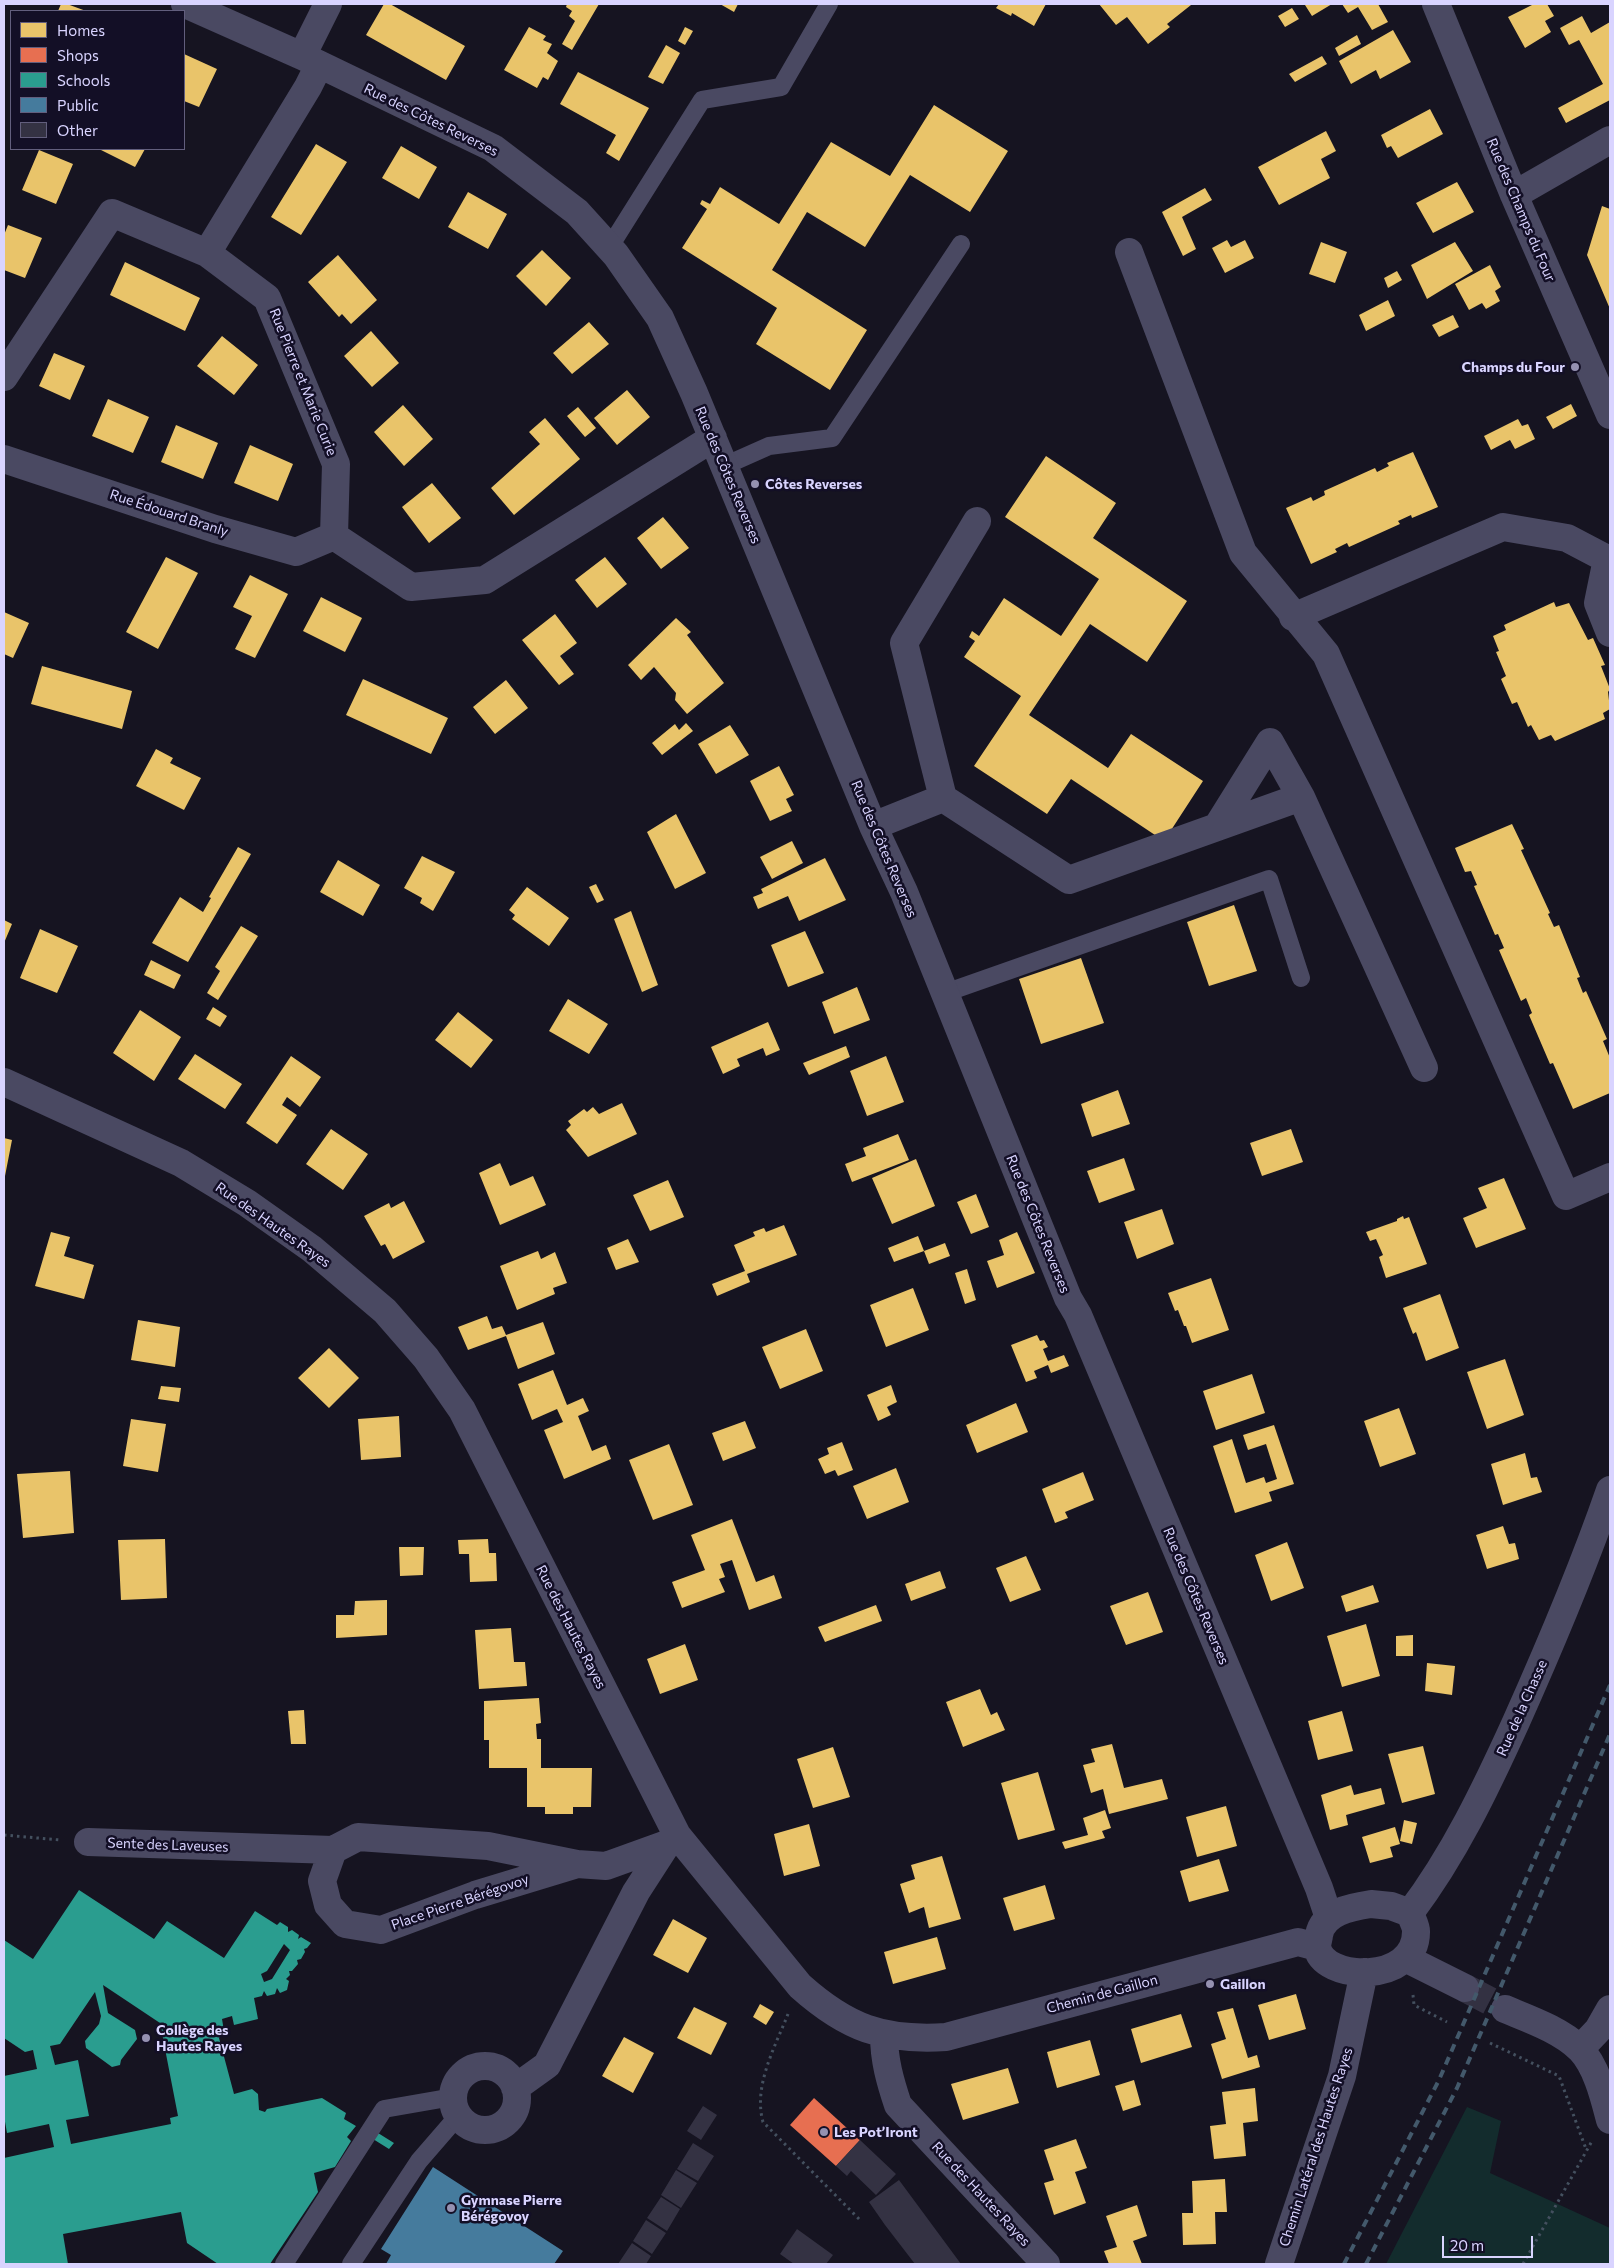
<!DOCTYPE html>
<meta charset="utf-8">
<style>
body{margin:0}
#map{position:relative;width:1614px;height:2268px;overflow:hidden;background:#161421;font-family:Commissioner,sans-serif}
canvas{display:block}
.frame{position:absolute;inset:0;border:5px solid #d9d4ff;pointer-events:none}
.legend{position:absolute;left:10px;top:10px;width:175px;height:140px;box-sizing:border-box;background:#130f26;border:1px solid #625e7d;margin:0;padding:6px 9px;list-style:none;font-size:15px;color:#d9d4ff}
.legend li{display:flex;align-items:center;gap:10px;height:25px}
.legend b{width:25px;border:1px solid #625e7d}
.scale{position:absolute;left:1442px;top:2236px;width:91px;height:22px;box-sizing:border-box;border:2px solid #d9d4ff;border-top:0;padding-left:6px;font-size:15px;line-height:18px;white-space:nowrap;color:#d9d4ff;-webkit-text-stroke:4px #130f26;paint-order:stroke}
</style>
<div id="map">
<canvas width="1614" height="2268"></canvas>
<div class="frame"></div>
<ul class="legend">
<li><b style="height:14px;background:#e9c46a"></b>Homes</li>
<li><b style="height:14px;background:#e76f51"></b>Shops</li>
<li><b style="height:14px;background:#2a9d8f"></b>Schools</li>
<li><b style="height:14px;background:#457b9d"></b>Public</li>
<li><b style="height:14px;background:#343243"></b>Other</li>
</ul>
<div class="scale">20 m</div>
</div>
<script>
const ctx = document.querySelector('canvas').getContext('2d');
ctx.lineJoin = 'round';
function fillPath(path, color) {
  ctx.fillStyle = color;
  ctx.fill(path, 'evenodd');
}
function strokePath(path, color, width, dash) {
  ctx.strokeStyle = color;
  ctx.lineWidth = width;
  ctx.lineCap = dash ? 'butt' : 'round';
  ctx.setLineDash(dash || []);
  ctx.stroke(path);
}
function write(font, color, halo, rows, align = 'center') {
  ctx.font = font + ' Commissioner,sans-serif';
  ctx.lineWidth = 5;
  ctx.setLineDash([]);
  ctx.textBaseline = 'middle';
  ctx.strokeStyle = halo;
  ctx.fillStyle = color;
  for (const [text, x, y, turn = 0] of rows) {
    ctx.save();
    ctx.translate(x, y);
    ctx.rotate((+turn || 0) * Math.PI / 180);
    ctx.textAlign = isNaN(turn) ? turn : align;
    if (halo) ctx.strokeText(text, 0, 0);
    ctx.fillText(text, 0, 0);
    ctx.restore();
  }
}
const green = new Path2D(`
 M1467,2107L1501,2121L1490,2173L1610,2228V2264H1386Z`);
const homes = new Path2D(`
 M61,4H67L86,11H58Z
 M384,4H390L465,46L446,80L366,35Z
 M567,4H599L572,50L562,44L575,21L569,16L572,11L566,7Z
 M720,4H738L734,12Z
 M999,4H1046L1034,26L1012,13L1011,16L996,8Z
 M1099,4H1190L1191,5L1167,24L1170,27L1148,44L1127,17L1116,25Z
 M1307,4H1332L1312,16L1305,5Z
 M1342,4H1378L1388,22L1372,30L1358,7L1348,13Z
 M1534,4H1547L1554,16L1545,21L1551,32L1525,48L1508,17Z
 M1292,8L1299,19L1285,27L1278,16Z
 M1582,16L1591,33L1610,22V100L1566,123L1558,108L1603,84L1579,40L1569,45L1560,28Z
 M529,27L546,36L543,40L552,44L547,53L558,61L548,80L543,77L537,88L504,70Z
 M685,27L693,31L685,45L678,41Z
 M1393,30L1411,62L1380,79L1376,70L1351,84L1339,61Z
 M1357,35L1361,44L1339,56L1335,48Z
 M666,45L680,53L663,84L648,77Z
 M184,54L217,69L199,107L184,101Z
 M1322,56L1327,64L1295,82L1289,74Z
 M578,72L649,108L619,161L606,153L616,135L560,104Z
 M934,105L1008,151L970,212L910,175L865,247L807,212L772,270L867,330L830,390L756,344L777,308L682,248L707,209L700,204L702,200L710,204L720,187L779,224L831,142L890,176Z
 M1430,109L1443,134L1398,158L1391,146L1387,148L1381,135Z
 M1326,131L1336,151L1321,159L1330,178L1279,205L1258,167Z
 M316,144L347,162L301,235L271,217Z
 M401,146L437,167L419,199L382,178Z
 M99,149H145L135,167Z
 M39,150L73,164L56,204L22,190Z
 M1457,182L1474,212L1433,233L1416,203Z
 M1205,188L1212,200L1182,217L1196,249L1183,256L1162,212Z
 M468,192L507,214L488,249L448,227Z
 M1602,206L1610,209V309L1587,255Z
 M8,225L42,238L25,278L4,270V235Z
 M1227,240L1231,247L1245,240L1254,258L1225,273L1212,248Z
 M1321,242L1347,252L1335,283L1309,274Z
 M1455,242L1473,271L1427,299L1411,265Z
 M542,250L571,278L546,306L516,276Z
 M338,255L377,300L351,324L342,314L339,317L308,282Z
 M125,262L200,298L185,331L110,295Z
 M1490,265L1501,287L1495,291L1500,301L1486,309L1482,303L1469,310L1455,284Z
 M1397,271L1402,280L1388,288L1384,278Z
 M1388,300L1395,316L1366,331L1359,315Z
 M1453,315L1459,327L1439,337L1432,325Z
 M589,322L609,344L572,374L553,353Z
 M371,331L399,363L372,387L344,356Z
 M222,336L258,365L234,395L197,366Z
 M54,353L85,366L70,400L39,386Z
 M627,390L650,417L617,445L594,418Z
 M108,399L149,417L133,453L92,436Z
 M1571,404L1577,416L1553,429L1546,417Z
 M403,405L433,439L404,466L374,432Z
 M578,407L596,428L585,437L567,416Z
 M545,418L580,459L514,515L491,488L540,444L529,432Z
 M1518,419L1522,426L1528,424L1535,439L1515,449L1510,440L1491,450L1484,436Z
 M176,425L218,443L203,479L161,462Z
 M250,445L293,464L278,501L234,483Z
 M1413,452L1438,507L1412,518L1411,515L1398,521L1400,524L1349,547L1347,543L1335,549L1337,552L1311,564L1286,508L1311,497L1313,501L1325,495L1324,491L1375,468L1377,472L1389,466L1387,463Z
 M1046,456L1116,503L1093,538L1187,601L1147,662L1090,624L1029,715L1108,768L1131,734L1203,781L1164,841L1071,779L1047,814L974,766L1021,696L964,657L975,641L969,637L972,631L979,636L1004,598L1061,636L1099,579L1005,517Z
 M432,483L461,518L429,543L402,507Z
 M663,517L689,548L661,569L637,538Z
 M166,557L198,573L158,649L126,632Z
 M605,557L627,584L597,608L575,580Z
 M250,575L288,594L255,658L235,649L252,616L233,607Z
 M321,597L362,618L345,652L303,631Z
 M1554,602L1556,607L1569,603L1588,640L1593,638L1605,665L1601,666L1610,689L1608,692L1610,709L1603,713L1605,719L1555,741L1551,735L1539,740L1531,725L1528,727L1517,702L1512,704L1501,679L1506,676L1496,652L1499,651L1493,636L1506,630L1504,625Z
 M4,612L29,623L13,658L4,654Z
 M555,614L577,643L560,656L574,674L559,685L522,640Z
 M676,618L691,632L687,635L724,683L687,714L675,700L676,693L654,667L641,680L628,665Z
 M42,666L132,691L122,729L31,704Z
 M363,679L448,718L431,754L346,715Z
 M506,680L528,708L495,734L473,707Z
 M686,723L693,731L662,755L652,743L675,724L679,730Z
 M730,725L749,755L716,774L698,744Z
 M156,749L173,758L170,763L201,778L184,810L136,786Z
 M779,766L794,795L786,799L792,811L770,821L750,781Z
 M676,814L706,873L675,889L647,832Z
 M1512,824L1524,849L1521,850L1550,913L1548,914L1554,927L1559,925L1580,977L1577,978L1583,993L1586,991L1607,1039L1603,1041L1610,1058V1093L1573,1109L1553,1063L1550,1064L1529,1015L1532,1013L1526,998L1521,1001L1499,950L1504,948L1498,934L1495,935L1474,886L1477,885L1471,871L1465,872L1455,848Z
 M792,841L803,863L772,879L760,857Z
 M238,847L251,854L188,962L152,943L180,897L203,912L211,898L209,897Z
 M422,856L455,872L433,911L420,903L422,898L404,888Z
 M825,858L846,900L799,921L788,896L758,909L753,897L763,893L761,889Z
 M338,860L380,885L363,916L320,892Z
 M596,884L604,900L597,903L589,887Z
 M527,887L569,918L549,946L512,919L515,915L509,910Z
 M1234,905L1257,971L1209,986L1187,922Z
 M631,911L658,985L642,992L614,919Z
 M4,920L12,924L4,943Z
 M241,926L258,936L218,1000L207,993L220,971L215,967Z
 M40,929L78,946L57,993L20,978Z
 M805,931L824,973L788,987L771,945Z
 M1081,958L1104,1023L1041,1044L1019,979Z
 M151,960L181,975L174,989L144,975Z
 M857,987L870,1020L834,1034L822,1002Z
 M568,999L608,1024L589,1054L549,1031Z
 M213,1007L227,1016L220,1027L206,1019Z
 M140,1010L181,1037L154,1081L113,1053Z
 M458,1012L493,1040L471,1068L435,1040Z
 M768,1022L780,1050L766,1056L763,1048L737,1059L740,1066L723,1074L711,1047Z
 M846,1046L850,1057L809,1075L803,1063Z
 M195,1054L242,1084L225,1109L178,1079Z
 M291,1056L321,1077L300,1107L287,1097L282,1105L297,1115L277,1144L246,1123Z
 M886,1056L904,1102L867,1116L850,1071Z
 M1118,1090L1130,1124L1092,1137L1081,1104Z
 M622,1103L637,1134L588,1157L566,1130L571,1125L568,1121L584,1109L587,1112L593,1107L599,1114Z
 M331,1129L368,1154L343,1190L306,1164Z
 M1291,1129L1303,1162L1262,1176L1250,1143Z
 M898,1134L909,1160L852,1182L845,1164L866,1156L863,1148Z
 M4,1138L12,1140L5,1176H4Z
 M1124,1158L1135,1190L1099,1203L1087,1171Z
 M916,1159L935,1206L892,1224L872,1178Z
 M500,1163L510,1186L533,1176L546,1205L500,1225L479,1173Z
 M1504,1178L1526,1229L1476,1248L1463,1218L1487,1208L1478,1188Z
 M668,1180L684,1217L650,1231L633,1195Z
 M976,1194L989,1227L971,1234L957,1202Z
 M404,1201L425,1242L393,1259L385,1244L381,1246L364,1216L389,1203L391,1208Z
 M1162,1209L1174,1244L1137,1259L1124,1222Z
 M1403,1216L1404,1219L1409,1217L1427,1264L1386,1278L1379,1257L1383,1255L1376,1239L1370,1241L1366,1232L1397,1221V1219Z
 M784,1225L797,1255L747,1274L750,1282L717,1296L712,1284L745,1271L734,1245L755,1236L753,1232L764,1228L766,1232Z
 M51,1232L70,1237L64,1256L94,1265L84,1299L35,1286Z
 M1017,1232L1035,1273L997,1288L987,1261L1004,1255L999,1240Z
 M918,1236L924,1251L945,1243L950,1256L929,1264L924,1251L894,1262L888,1248Z
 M628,1239L639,1262L616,1270L607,1248Z
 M538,1251L541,1259L555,1252L567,1283L553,1288L555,1294L517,1310L500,1266Z
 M967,1269L976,1300L965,1304L955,1273Z
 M1211,1278L1229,1330L1192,1343L1186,1326H1184L1178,1310L1175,1311L1168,1293Z
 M913,1288L929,1330L886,1347L870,1305Z
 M1440,1294L1459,1348L1426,1361L1416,1332L1413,1334L1403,1308Z
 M487,1316L492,1329L502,1326L506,1335L543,1322L555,1354L518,1369L506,1336L468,1350L458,1327Z
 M138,1320L180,1327L175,1367L131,1360Z
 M806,1329L823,1371L780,1389L762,1347Z
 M1037,1335L1040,1341L1044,1340L1048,1347L1043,1349L1048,1361L1064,1355L1069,1366L1051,1373L1048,1365L1034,1371L1037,1378L1026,1382L1011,1345Z
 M329,1348L359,1378L329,1408L298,1378Z
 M1505,1359L1524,1415L1487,1429L1467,1372Z
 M553,1370L567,1405L583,1398L589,1411L578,1416L592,1451L606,1445L611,1459L564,1479L544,1430L563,1422L557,1409L532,1420L518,1384Z
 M1252,1374L1265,1413L1216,1430L1203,1391Z
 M891,1385L897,1402L887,1407L891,1415L878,1421L867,1395Z
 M161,1386L181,1388L179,1402L158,1399Z
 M1016,1403L1028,1432L977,1453L966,1425Z
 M1399,1408L1416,1454L1380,1467L1364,1421Z
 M399,1416L401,1457L361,1460L358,1419Z
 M131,1419L166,1424L158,1472L123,1466Z
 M745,1421L756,1448L723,1461L712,1433Z
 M1274,1425L1294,1484L1269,1492L1272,1501L1235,1513L1213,1446L1232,1439L1246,1483L1264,1477L1266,1483L1277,1479L1266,1444L1248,1450L1243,1435Z
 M842,1442L853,1470L838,1476L835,1470L825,1474L818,1459L829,1454L827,1448Z
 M669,1444L693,1505L653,1520L629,1460Z
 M1525,1453L1531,1478L1537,1477L1542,1492L1503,1505L1491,1464Z
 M896,1468L909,1502L867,1519L853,1486Z
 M70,1471L74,1533L23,1538L17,1474Z
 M1083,1472L1094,1500L1065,1512L1068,1518L1055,1523L1042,1489Z
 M732,1519L756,1582L774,1575L782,1598L749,1610L732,1560L720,1564L725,1577L719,1579L725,1592L682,1608L672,1582L705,1570L691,1535Z
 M1503,1526L1509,1544L1515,1543L1519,1559L1487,1569L1476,1535Z
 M165,1539L167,1598L121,1600L118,1540Z
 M488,1539L489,1553H496L497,1581L470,1582L469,1554H459L458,1540Z
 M1287,1542L1304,1588L1271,1601L1255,1555Z
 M399,1547H424L423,1575L400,1576Z
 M1026,1556L1041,1590L1010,1602L996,1568Z
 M940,1571L946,1588L911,1601L905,1584Z
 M1373,1585L1379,1602L1346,1612L1341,1596Z
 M1148,1592L1163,1632L1126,1645L1110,1606Z
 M387,1600V1635L336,1638V1615H354L355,1601Z
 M876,1605L882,1621L825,1642L818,1627Z
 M1366,1624L1380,1676L1342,1687L1327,1636Z
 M511,1628L514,1662H525L527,1686L479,1689L475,1630Z
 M1413,1635V1656H1396V1636Z
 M685,1644L698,1680L660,1694L647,1659Z
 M1427,1663L1455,1666L1452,1695L1425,1691Z
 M980,1689L991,1715L997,1712L1005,1730L963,1747L946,1702Z
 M539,1698L541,1723L536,1724L537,1739H541V1768H592L591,1807H573V1814H545V1807H527V1768H489V1740H484V1701Z
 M304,1710L306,1744H291L288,1711Z
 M1342,1711L1353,1751L1318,1760L1308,1721Z
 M1112,1744L1124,1788L1162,1779L1168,1799L1109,1814L1103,1789L1091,1793L1083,1765L1095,1762L1091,1749Z
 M1423,1746L1435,1794L1402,1803L1388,1754Z
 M833,1747L850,1797L813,1808L797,1759Z
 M1038,1772L1055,1830L1018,1840L1001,1783Z
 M1351,1785L1354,1795L1381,1788L1385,1804L1346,1815L1348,1825L1330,1830L1321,1795Z
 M1226,1806L1237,1846L1197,1857L1186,1817Z
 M1105,1810L1111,1828L1102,1831L1105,1838L1065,1849L1062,1842L1088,1835L1083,1818Z
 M1404,1820L1417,1823L1412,1844L1400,1841Z
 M809,1824L820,1866L784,1876L774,1834Z
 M1395,1827L1400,1844L1390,1847L1393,1857L1370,1863L1362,1837Z
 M942,1856L961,1919L929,1928L924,1907L909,1913L900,1884L915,1879L911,1865Z
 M1219,1859L1229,1891L1189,1902L1180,1871Z
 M1045,1885L1055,1919L1014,1931L1003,1898Z
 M673,1919L707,1938L688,1973L653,1955Z
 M937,1937L946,1969L893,1984L884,1952Z
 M1296,1994L1306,2029L1269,2040L1258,2005Z
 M760,2004L774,2012L766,2025L753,2017Z
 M694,2007L727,2023L711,2055L677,2038Z
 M1233,2008L1248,2058L1257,2055L1260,2067L1222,2079L1211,2044L1226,2039L1217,2012Z
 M1181,2014L1192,2047L1141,2063L1131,2029Z
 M624,2037L654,2053L633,2093L602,2076Z
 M1090,2040L1100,2075L1057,2088L1047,2052Z
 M1008,2068L1019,2103L963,2120L951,2084Z
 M1134,2080L1141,2105L1123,2111L1115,2086Z
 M1255,2088L1258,2121L1243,2123L1246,2156L1214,2159L1210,2126L1226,2124L1222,2092Z
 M1076,2139L1087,2168L1075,2172L1086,2203L1054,2215L1044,2183L1054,2180L1044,2150Z
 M1225,2179L1227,2212H1215L1216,2244L1183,2245L1182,2213H1193L1192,2181Z
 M1137,2205L1147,2236L1133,2241L1142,2264H1109L1104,2251L1117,2247L1106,2216Z`);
const shops = new Path2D(`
 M814,2098L860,2140L836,2166L790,2125Z`);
const schools = new Path2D(`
 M79,1890L154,1939L167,1921L224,1958L255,1911L277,1925L280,1922L288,1927V1932L292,1930L299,1935L298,1939L301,1937L311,1943L307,1948L304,1949L305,1952L301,1959L297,1960L298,1964L292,1971H289L290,1975L286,1979L289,1981L287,1990L280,1993L277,1988L275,1994L267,1996L264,1991L262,1996L254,1998L258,2019L234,2025L232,2016L222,2019L224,2031L219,2038L234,2094L252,2089L258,2094L259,2110L265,2112L267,2109L322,2098L346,2113L344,2119L356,2126L347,2137L351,2141L335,2167L314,2173L318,2192L270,2264H218L187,2243L181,2212L63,2234L68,2264H4V2158L54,2147L49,2124L7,2133L4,2116V2076L37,2069L33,2050L25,2052L4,2038V1940L33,1959ZM284,1944L290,1950L272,1979L264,1982L261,1974L267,1971ZM103,1985L160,2023L178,2116L170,2118L171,2124L71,2144L66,2120L89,2116L78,2060L55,2065L50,2046L60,2044L95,1992L101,2016L99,2024L85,2041L86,2048L112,2067L120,2065L121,2060L137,2039L135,2030L108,2013Z
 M378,2133L394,2143L389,2149L373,2139Z`);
const public = new Path2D(`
 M433,2167L563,2251L554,2264H386L391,2255L381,2249Z`);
const building = new Path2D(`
 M703,2106L717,2115L701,2140L687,2131Z
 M860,2140L896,2174L876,2195L851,2171L847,2176L836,2166Z
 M693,2143L714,2156L698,2181L677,2169Z
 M676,2170L697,2183L681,2208L661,2195Z
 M899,2180L916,2203L961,2264H915L885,2225L869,2202Z
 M661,2197L680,2209L667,2231L647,2218Z
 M646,2220L666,2233L652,2254L633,2241Z
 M797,2229L833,2255L826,2264H794L780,2254Z
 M632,2243L651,2256L646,2264H618Z`);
const streetTunnel = new Path2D(`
 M1465,1988L1505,2009`);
const path = new Path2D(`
 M4,1835L60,1840
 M1413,1995L1414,2005L1447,2022
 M788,2014C775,2047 753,2086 763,2122L860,2220
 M1490,2043L1559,2076L1586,2149
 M1523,2264L1592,2141`);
const lane = new Path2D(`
 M609,248L702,100L781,87L829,4
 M724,466L769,446L832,438L961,244
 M945,993L1269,879L1301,978
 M284,2264L384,2109L453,2097
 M351,2264L419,2161L458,2116`);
const street = new Path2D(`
 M185,4L302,56L493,148L577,212L616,255L660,318L694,393L873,826L904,892L1068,1298L1078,1315L1319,1888L1329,1918
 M1436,4L1514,195L1610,415
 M302,56L328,4
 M319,65L308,87L207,253L267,298L336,464L334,536L411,587L485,580L713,438
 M1514,195L1610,140
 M1129,252L1243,553L1326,654L1566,1196L1610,1177
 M4,377L112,213L207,253
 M4,459L215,529L296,552L334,536
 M977,521L904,643L943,798L1069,880L1301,797L1270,742L1217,827
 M1607,559L1598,603L1610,633
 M1293,617L1503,527L1567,538L1607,559L1610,558
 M1301,797L1424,1068
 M873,826L943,798
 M4,1082L181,1163L247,1203L312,1249L385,1311L426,1358L462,1410L677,1835L800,1986C847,2028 883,2041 946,2037L1298,1942L1317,1947
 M88,1842L333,1850
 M577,1864L475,1895L381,1930L345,1924L328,1905L322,1881L333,1850L358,1837L488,1846L577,1864L606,1866L667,1844L677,1835
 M1371,1904L1391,1906L1410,1913C1412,1919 1416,1926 1416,1931C1417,1985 1321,1982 1317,1946C1317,1943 1319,1938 1319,1935C1323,1912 1351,1907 1371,1904Z
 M1410,1913C1454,1855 1486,1788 1516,1722C1550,1646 1583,1568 1610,1490
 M1407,1959L1465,1988
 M1505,2009C1529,2019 1561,2030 1580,2049C1597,2067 1604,2097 1610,2120
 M884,2035C884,2060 890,2081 898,2105L1046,2264
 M1580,2049L1598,2030L1610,2009
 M453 2098a32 32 0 1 1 64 0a32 32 0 1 1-64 0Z
 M515,2088L547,2065L636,1892L667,1844
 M1279,2264L1342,2076L1364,1972`);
const rail = new Path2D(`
 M1344,2264L1439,2080L1610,1685
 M1366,2264L1457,2088L1610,1734`);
const markers = [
 [1575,367,5,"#9591b1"],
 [755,484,5,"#9591b1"],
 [1210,1984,5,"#9591b1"],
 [146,2038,5,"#9591b1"],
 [824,2132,5,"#9591b1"],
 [451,2208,5,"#9591b1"]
];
const streetNames = [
 ["Rue des Côtes Reverses",431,120,26],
 ["Rue des Champs du Four",1521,210,67],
 ["Rue Pierre et Marie Curie",303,382,68],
 ["Rue des Côtes Reverses",728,475,67],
 ["Rue Édouard Branly",169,513,18],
 ["Rue des Côtes Reverses",884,849,67],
 ["Rue des Côtes Reverses",1038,1224,68],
 ["Rue des Hautes Rayes",273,1225,35],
 ["Rue des Côtes Reverses",1196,1596,67],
 ["Rue des Hautes Rayes",571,1627,63],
 ["Rue de la Chasse",1522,1708,-66],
 ["Sente des Laveuses",168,1845,2],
 ["Place Pierre Bérégovoy",460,1902,-19],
 ["Chemin de Gaillon",1102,1994,-15],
 ["Chemin Latéral des Hautes Rayes",1316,2147,-72],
 ["Rue des Hautes Rayes",981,2194,47]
];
const poiNames = [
 ["Champs du Four",1565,367,"right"],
 ["Côtes Reverses",765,484],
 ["Gaillon",1220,1984],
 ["Collège des",156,2030],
 ["Hautes Rayes",156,2046],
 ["Les Pot’Iront",834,2132],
 ["Gymnase Pierre",461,2200],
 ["Bérégovoy",461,2216]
];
fillPath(green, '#132c2d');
fillPath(homes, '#e9c46a');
fillPath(shops, '#e76f51');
fillPath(schools, '#2a9d8f');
fillPath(public, '#457b9d');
fillPath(building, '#343243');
strokePath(streetTunnel, '#333142', 28, [28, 14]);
strokePath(path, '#44505f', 3, [2.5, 4]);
strokePath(lane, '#4a4962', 18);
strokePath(street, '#4a4962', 28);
strokePath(rail, '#43596b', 4, [8, 6]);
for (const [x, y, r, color] of markers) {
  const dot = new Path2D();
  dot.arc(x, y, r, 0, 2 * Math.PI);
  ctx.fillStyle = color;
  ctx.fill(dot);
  strokePath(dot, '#130f26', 2);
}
write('14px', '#d9d4ff', '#130f26', streetNames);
write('bold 14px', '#d9d4ff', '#130f26', poiNames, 'left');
</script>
